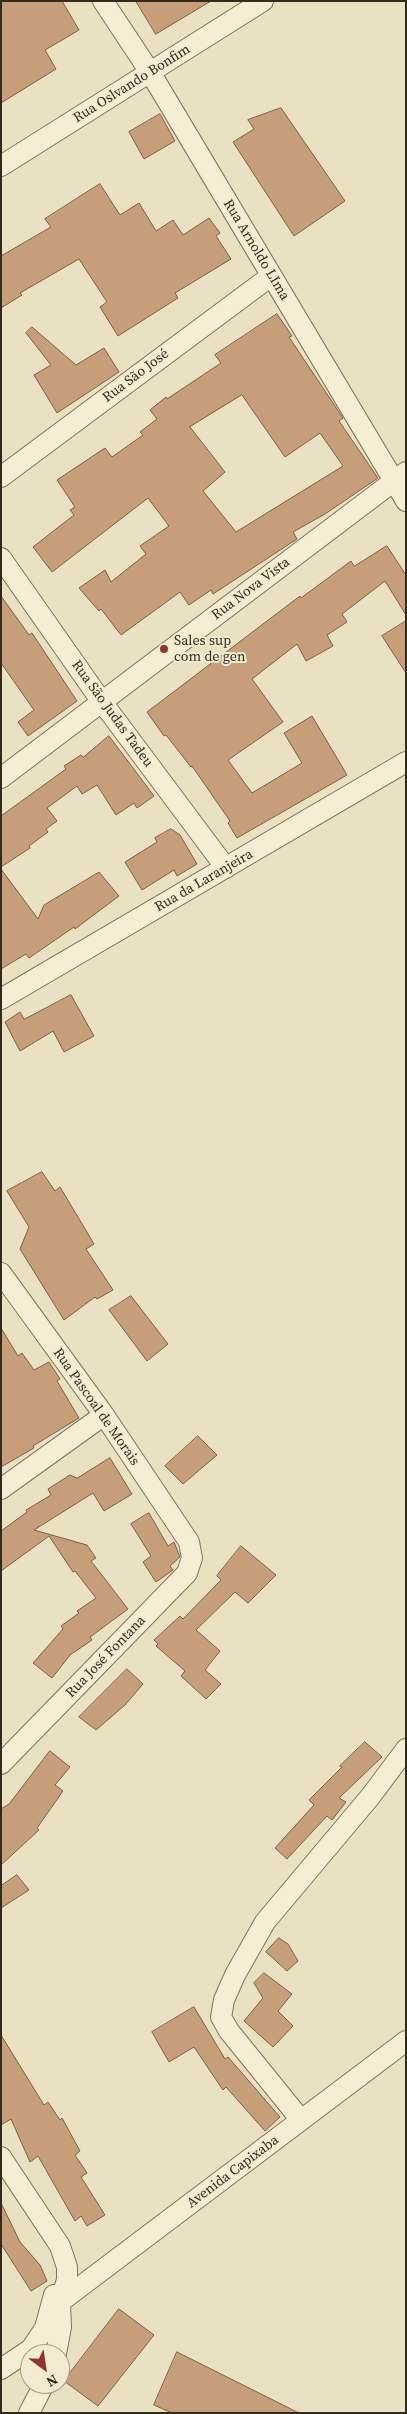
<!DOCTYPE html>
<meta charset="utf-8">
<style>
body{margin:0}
#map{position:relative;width:407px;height:2414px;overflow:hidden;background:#eae1c2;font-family:"Source Serif 4",serif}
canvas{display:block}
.frame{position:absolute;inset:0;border:2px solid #332a1e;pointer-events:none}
.north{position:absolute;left:20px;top:2344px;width:50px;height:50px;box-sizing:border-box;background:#f2ebd1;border:1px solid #a69e89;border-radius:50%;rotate:149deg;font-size:14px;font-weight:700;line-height:20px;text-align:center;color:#332a1e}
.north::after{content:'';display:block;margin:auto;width:18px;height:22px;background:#8d352f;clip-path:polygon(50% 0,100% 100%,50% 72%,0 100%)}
</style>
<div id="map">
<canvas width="407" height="2414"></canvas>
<div class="frame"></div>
<div class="north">N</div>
</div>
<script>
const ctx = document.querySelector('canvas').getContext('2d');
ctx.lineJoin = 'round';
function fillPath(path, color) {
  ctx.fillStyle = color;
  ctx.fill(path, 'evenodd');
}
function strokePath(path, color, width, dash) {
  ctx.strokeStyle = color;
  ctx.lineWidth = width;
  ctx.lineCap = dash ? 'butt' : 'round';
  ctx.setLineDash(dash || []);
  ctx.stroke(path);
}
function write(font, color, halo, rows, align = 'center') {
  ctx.font = font + ' "Source Serif 4",serif';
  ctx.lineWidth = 4;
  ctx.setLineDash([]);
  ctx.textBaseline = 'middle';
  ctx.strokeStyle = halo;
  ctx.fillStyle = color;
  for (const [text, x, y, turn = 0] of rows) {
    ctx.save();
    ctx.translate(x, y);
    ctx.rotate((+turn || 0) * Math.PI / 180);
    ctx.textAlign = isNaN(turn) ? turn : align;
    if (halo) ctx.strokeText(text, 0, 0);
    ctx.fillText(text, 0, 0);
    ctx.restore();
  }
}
const building = new Path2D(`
 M1,1H62L79,30L45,50L56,69L1,103Z
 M136,1H211L156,34Z
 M281,108L345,201L294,236L233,142L254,129L248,120Z
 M160,114L175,141L144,159L129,132Z
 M100,184L120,215L139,203L156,231L173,220L183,235L209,218L220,233L216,236L231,259L175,293L178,298L118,336L100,307L107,302L79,259L20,293L22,295L1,308V256L51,227L45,219Z
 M277,314L292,336L289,337L343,418L339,421L378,478L325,514L293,532L297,539L213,594L211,590L189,605L180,592L121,635L101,609L99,611L79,588L105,570L111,582L146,554L140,546L169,526L148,498L52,572L33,547L74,515L70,510L75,507L57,480L105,448L112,457L143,435L140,432L157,419L150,410L166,397L167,399L221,363L215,355ZM242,395L285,457L320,433L343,466L236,532L203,491L225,472L190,427Z
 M32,327L76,365L104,348L119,372L57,413L34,375L51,365L26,333Z
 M387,546L406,575V615L385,581L342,614L347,622L327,635L333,646L306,661L297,644L252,679L283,722L228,760L252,793L302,763L284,733L312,716L347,775L237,838L228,823L230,821L192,766L191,767L166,735L164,736L147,712L300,596L301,598L351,561L354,566Z
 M1,596L29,635L32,633L77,701L28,736L18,722L34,710L1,663Z
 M406,621V673L382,636Z
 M109,736L154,796L137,808L134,803L116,815L97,785L82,794L77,786L47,808L57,821L46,829L48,832L29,846L30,848L1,867V816L66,769L64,766L81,755L83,757Z
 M171,829L180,835L197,864L177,876L174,870L142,890L125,862L157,842L155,838Z
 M1,869L38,919L44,905L99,872L119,896L75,929L74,927L29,958L26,954L1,969Z
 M71,995L94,1036L64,1052L53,1031L20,1051L5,1022L20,1012L24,1019Z
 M42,1172L55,1191L60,1187L94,1244L86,1249L113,1290L97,1299L95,1297L64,1320L20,1249L29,1227L7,1191Z
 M131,1296L168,1344L147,1361L109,1310Z
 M1,1328L18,1356L22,1353L34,1370L49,1362L60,1379L57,1381L79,1418L33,1446L34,1448L1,1467Z
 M198,1436L217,1455L183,1484L165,1466Z
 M110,1458L132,1494L104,1511L93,1493L34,1530L87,1545L96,1558L91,1561L128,1609L90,1637L92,1640L70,1655L52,1678L33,1663L63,1629L61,1626L79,1613L77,1611L96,1598L75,1571L73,1572L49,1536L1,1571V1531L27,1512L26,1510L51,1495L48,1489L70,1475L77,1478Z
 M149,1513L168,1546L174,1542L180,1557L170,1566L173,1570L156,1582L143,1562L151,1556L131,1524Z
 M241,1546L276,1575L248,1603L235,1592L196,1630L220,1651L205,1670L221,1684L206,1699L181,1676L185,1671L156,1646L158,1644L154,1640L180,1616L183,1619L221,1580L217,1576Z
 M127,1669L143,1684L125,1705L96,1730L79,1717Z
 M365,1742L382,1757L339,1798L346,1802L332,1820L327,1816L287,1859L275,1848L314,1805L309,1800L342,1767L340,1766Z
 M50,1751L70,1767L55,1785L63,1791L37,1828L39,1830L1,1865V1809L9,1804Z
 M17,1875L29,1890L1,1908V1886Z
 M279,1938L288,1944L298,1961L287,1971L266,1952Z
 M264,1973L292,1994L278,2011L293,2026L273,2047L244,2021L263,1998L254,1983Z
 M194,2007L225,2059L228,2057L280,2117L265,2131L226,2087L223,2090L194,2047L169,2062L152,2032Z
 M1,2035L44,2105L48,2102L60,2120L62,2118L80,2151L75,2155L87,2173L81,2177L105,2215L87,2226L81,2216L75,2221L38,2156L30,2162L11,2119L1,2125Z
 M1,2203L20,2242L40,2265L47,2281L31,2291L1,2244Z
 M119,2309L154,2335L98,2406L64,2381Z
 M177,2352L299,2413H172L154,2405Z`);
const minor = new Path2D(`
 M103,1L150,72L406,501
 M1,166L263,1
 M1,477L271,276
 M1,558L102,702L226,868
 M1,778L406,472
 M1,999L406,762
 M1,1273L104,1415L189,1542L192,1558L187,1573L1,1764
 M1,1489L104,1415
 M301,2120L229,2031L221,2017L224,2000L235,1975L265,1922L370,1797L406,1749
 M1,2157L60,2246L67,2267V2280L60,2302L61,2327L56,2354
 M60,2302L406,2041
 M1,2369L31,2349L45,2328L54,2295
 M29,2413L44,2384`);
const markers = [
 [164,649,5,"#8d352f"]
];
const streetNames = [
 ["Rua Oslvando Bonfim",132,84,-32],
 ["Rua Arnoldo LIma",256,250,59],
 ["Rua São José",136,376,-37],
 ["Rua Nova Vista",251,589,-37],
 ["Rua São Judas Tadeu",112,714,54],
 ["Rua da Laranjeira",204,881,-30],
 ["Rua Pascoal de Morais",96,1407,55],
 ["Rua José Fontana",106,1657,-46],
 ["Avenida Capixaba",233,2172,-37]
];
const poiNames = [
 ["Sales sup",174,641],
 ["com de gen",174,657]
];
fillPath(building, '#c69f7a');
strokePath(building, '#805f42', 1);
strokePath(minor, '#83735a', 22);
strokePath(minor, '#f6eed4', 20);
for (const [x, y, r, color] of markers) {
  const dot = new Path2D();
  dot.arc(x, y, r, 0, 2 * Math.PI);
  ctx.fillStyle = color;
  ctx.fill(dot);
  strokePath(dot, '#f2ebd1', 2);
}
write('14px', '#332a1e', '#f2ebd1', streetNames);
write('14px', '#332a1e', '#f2ebd1', poiNames, 'left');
</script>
